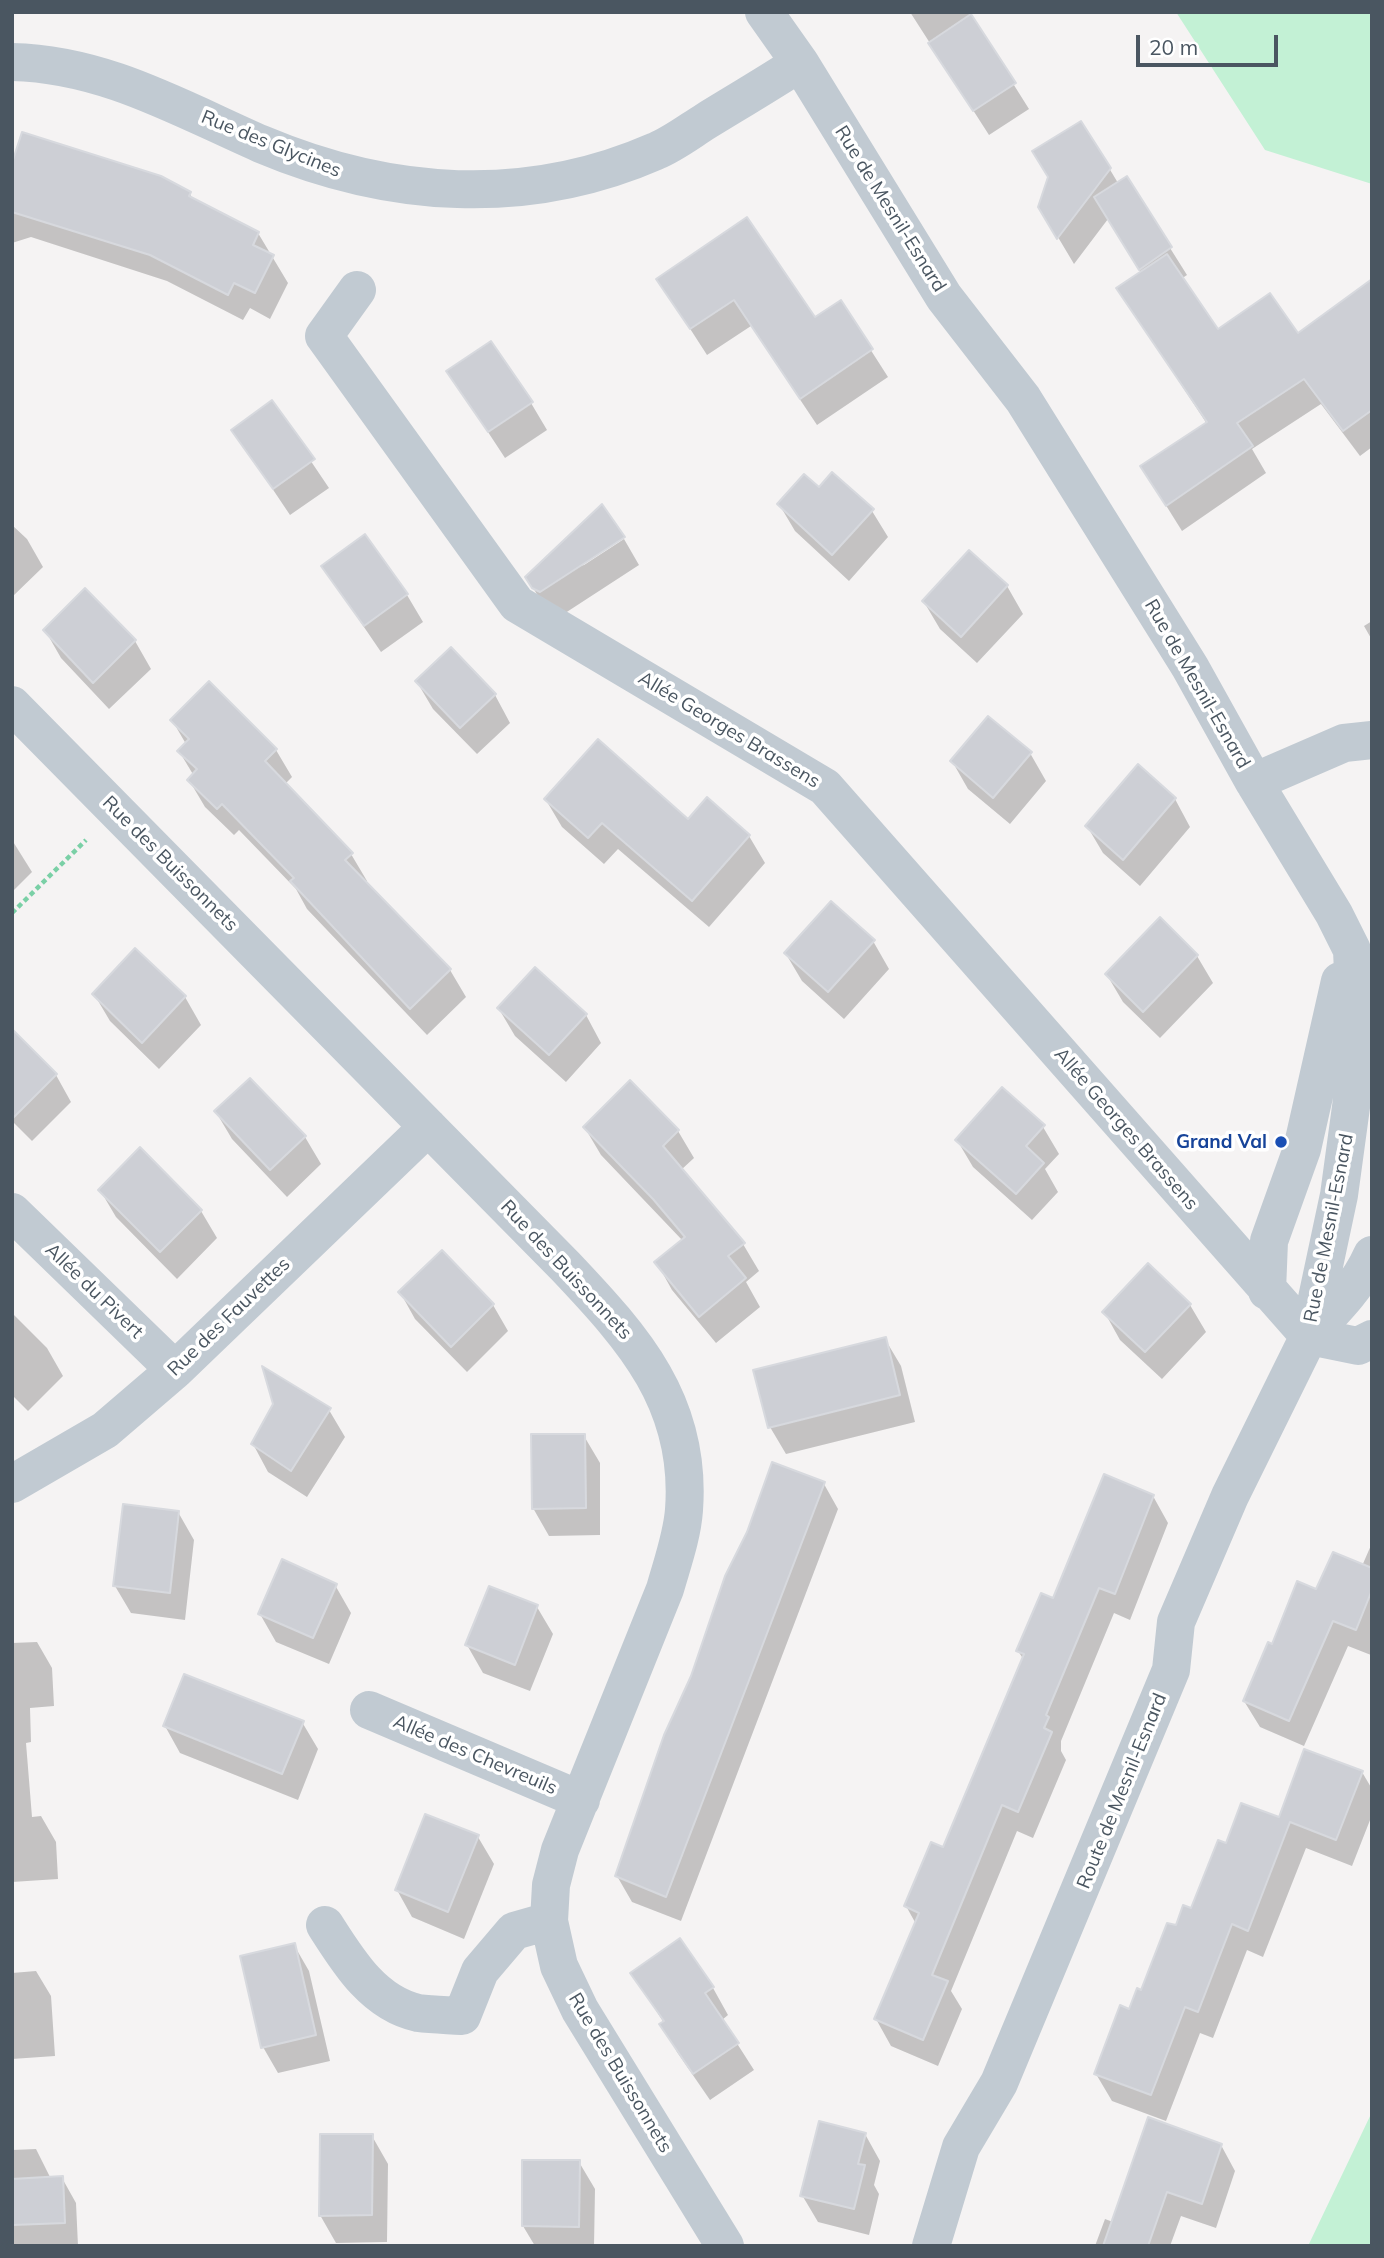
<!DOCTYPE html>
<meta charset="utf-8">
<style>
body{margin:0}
#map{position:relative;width:1384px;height:2258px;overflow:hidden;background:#f5f3f3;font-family:Mulish,sans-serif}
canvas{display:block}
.frame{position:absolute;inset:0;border:14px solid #4a5661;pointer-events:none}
.scale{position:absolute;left:1136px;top:35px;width:142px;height:32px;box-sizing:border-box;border:4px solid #4a5661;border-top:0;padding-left:9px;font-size:21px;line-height:24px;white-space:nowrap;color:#4a5661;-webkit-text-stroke:5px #fff;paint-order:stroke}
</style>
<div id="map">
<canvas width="1384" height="2258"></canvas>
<div class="frame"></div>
<div class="scale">20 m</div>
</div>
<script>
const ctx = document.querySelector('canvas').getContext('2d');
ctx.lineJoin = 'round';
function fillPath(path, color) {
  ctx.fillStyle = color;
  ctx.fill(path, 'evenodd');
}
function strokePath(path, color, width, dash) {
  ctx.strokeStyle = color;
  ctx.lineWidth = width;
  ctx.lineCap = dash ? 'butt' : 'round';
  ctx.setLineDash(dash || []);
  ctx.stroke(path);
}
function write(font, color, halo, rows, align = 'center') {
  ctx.font = font + ' Mulish,sans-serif';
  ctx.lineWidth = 7;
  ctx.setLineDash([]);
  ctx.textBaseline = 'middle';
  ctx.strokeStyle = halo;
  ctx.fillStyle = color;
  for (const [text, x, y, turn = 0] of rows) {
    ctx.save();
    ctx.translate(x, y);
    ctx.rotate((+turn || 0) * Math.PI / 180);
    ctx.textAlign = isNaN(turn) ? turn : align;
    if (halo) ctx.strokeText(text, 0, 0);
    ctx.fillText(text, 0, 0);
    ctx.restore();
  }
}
const green = new Path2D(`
 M1176,12H1372V184L1265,150Z
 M1372,2112V2246H1308Z`);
const shadow = new Path2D(`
 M910,12H968L1029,109L989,135Z
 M12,168L190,194L193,200L258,233L288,283L270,319L250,308L243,320L167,281L31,237L12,243Z
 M1109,168L1118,183L1126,178L1187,275L1181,279L1217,332L1297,335L1372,377V447L1360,456L1321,404L1252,449L1266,473L1182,531L1142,467L1207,424L1118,289L1141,273L1108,219L1074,264L1040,207Z
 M658,279L815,319L840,302L888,377L817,425L751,326L707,355Z
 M448,371L531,403L547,430L505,458Z
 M271,402L329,488L290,515L233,430Z
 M819,490L872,511L888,537L849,581L795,531L779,504Z
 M12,525L27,539L43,567L12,597Z
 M624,539L639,565L556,619L543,605L527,577L584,565Z
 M969,552L1007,586L1023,614L977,663L940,629L924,602Z
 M323,567L407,595L423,622L381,652Z
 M1372,621V640L1364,626Z
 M45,630L135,641L151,669L109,709L61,658Z
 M417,682L495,695L510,723L477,754L433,709Z
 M172,720L276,750L292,777L285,784L351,854L367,881L365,883L450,970L466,997L427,1035L307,909L296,889L239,830L234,835L205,807L189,780L194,776L179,751L186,744Z
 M1030,753L1046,781L1010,824L968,789L952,761Z
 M1175,799L1190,827L1140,886L1103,853L1087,826Z
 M546,800L688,821L749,836L765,863L709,927L618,849L604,864L562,827Z
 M12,840L32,872L12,892Z
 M873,941L889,969L844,1019L802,981L786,954Z
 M135,950L185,997L201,1025L159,1069L110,1021L94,994Z
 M1197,956L1213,983L1160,1038L1123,1002L1107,975Z
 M499,1009L586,1015L601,1043L566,1082L515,1036Z
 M12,1031L56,1075L71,1102L32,1141L12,1121Z
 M216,1112L305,1137L321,1164L287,1197L232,1139Z
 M1043,1127L1059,1154L1045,1169L1058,1192L1032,1220L973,1167L957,1140Z
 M585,1128L678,1131L694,1158L681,1170L743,1244L759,1271L746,1282L760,1307L716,1343L672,1290L657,1263L683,1241L601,1155Z
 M100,1190L201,1211L217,1238L177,1279L116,1217Z
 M400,1292L493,1305L508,1331L467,1372L415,1319Z
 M1190,1305L1206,1332L1162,1379L1120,1340L1105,1313Z
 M12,1313L47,1348L63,1376L28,1411L12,1395Z
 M885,1339L901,1366L915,1422L786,1454L770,1427Z
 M329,1410L345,1437L307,1497L268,1472L253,1444Z
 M584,1436L600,1463V1535L549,1536L533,1508Z
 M824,1484L838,1509L681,1921L632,1902L617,1876Z
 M1153,1496L1168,1523L1130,1620L1114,1613L1061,1741V1751L1066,1760L1033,1838L1017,1831L951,1991L962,2009L938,2066L891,2046L876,2019L916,1924L906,1906L944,1850L1024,1660L1018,1651L1054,1601Z
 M178,1512L194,1540L185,1620L131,1613L115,1586Z
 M1372,1543L1371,1655L1348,1646L1304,1746L1260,1727L1244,1701L1273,1646L1317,1592L1362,1566Z
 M335,1585L351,1613L329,1664L276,1642L260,1614Z
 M537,1607L553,1634L530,1691L483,1673L467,1645Z
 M37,1642L52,1668L54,1706L30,1708L31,1742L26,1743L32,1817L41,1816L56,1842L58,1879L12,1882V1643Z
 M302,1722L318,1749L298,1800L180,1753L165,1726Z
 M1362,1772L1372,1789V1815L1352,1866L1306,1848L1263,1957L1247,1950L1213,2038L1200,2033L1166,2121L1112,2101L1096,2074L1177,1928L1192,1910L1227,1845Z
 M478,1837L494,1864L464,1939L412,1917L397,1890Z
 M294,1945L309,1971L330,2061L278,2073L263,2047Z
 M36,1971L51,1996L55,2056L12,2059V1973Z
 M632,1973L713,1988L728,2015L722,2020L754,2070L710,2100L677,2052L662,2025L664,2023Z
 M865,2134L880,2161L874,2185L879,2194L869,2235L818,2222L802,2195Z
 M372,2136L388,2164L387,2242L336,2243L320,2215Z
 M1221,2145L1235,2171L1216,2228L1181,2216L1170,2246H1095L1105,2219L1113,2222Z
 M36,2149L51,2179L62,2178L76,2203L78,2246H12V2150Z
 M579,2162L595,2189L594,2246H535L523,2226Z`);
const building = new Path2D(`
 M971,14L1016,83L973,111L928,43Z
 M1081,121L1111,168L1057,239L1038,207L1048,177L1032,151Z
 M22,132L161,176L191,192L189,196L259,232L253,245L274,255L255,293L234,283L228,295L150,255L12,212V163Z
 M1127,176L1172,247L1139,270L1094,197Z
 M747,217L815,317L841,300L873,349L800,399L734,300L690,329L656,279Z
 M1167,254L1218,329L1270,293L1298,333L1372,279V410L1343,431L1304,379L1237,423L1253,446L1166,506L1140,466L1207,422L1116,288Z
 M491,341L533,402L488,432L446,371Z
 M272,400L315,459L273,489L231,430Z
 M832,472L874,509L832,555L777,504L804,474L819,487Z
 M602,504L625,537L540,592L532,588L525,577Z
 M365,534L408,594L364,626L321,566Z
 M969,550L1008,585L961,637L922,601Z
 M85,588L136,640L93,683L43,630Z
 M451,647L496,694L460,728L415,681Z
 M209,681L277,749L265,761L353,853L345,860L451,969L410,1009L290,881L294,878L222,804L217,809L187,780L197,769L177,751L189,739L170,720Z
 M988,716L1032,752L993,798L950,761Z
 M598,739L688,819L707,797L750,835L692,901L602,823L588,838L544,799Z
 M1138,764L1176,798L1123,860L1085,826Z
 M831,901L875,940L828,992L784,953Z
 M1160,917L1198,955L1143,1012L1105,974Z
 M135,948L186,996L142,1043L92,994Z
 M535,967L587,1014L549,1055L497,1008Z
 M12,1029L57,1074L12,1119Z
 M250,1078L306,1136L270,1170L214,1111Z
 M630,1080L679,1130L663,1146L745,1243L728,1256L746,1278L699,1317L654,1262L685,1237L653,1199L583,1127Z
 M1002,1087L1045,1125L1026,1146L1044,1163L1016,1194L955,1140Z
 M140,1147L202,1210L160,1252L98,1190Z
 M442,1250L494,1304L451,1347L398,1292Z
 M1148,1263L1191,1304L1145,1352L1102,1312Z
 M886,1337L900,1395L768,1428L753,1370Z
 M262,1366L331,1408L291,1471L251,1444L273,1404Z
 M531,1434H585L586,1508L532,1509Z
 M772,1462L825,1482L666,1897L615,1876L664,1735L691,1676L725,1576L747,1532Z
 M1104,1474L1154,1495L1115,1594L1099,1588L1046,1715L1049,1717L1044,1728L1052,1732L1018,1812L1002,1805L932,1975L948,1981L923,2040L874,2019L919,1913L904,1906L931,1842L943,1847L1024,1654L1016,1651L1041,1593L1053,1598Z
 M123,1504L179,1511L170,1593L113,1586Z
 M1333,1552L1372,1568V1590L1356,1630L1333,1621L1289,1721L1243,1701L1268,1642L1272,1644L1297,1581L1316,1589Z
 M282,1559L337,1584L313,1638L258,1614Z
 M489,1586L538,1605L515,1665L465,1645Z
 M184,1674L304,1721L282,1774L163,1726Z
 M1304,1749L1363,1771L1336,1840L1290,1822L1248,1931L1232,1924L1198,2012L1185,2007L1151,2095L1094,2074L1120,2005L1129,2009L1137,1988L1141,1990L1167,1923L1176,1925L1183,1905L1191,1908L1218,1840L1226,1843L1241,1803L1279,1817Z
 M425,1814L479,1835L448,1912L395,1890Z
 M680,1938L714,1987L705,1993L739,2043L693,2074L659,2024L664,2021L630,1973Z
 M295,1943L316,2035L261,2048L240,1956Z
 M1148,2117L1222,2144L1202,2204L1167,2192L1148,2246H1103Z
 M819,2121L866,2133L858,2164L865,2165L854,2209L800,2196Z
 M320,2134H373L372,2215L319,2216Z
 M522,2160H580L579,2227L522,2226Z
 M63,2176L65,2223L12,2225V2179Z`);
const path = new Path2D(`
 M12,913L86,840`);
const minor = new Path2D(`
 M764,12L800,63L944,297L1023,399L1190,667L1254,782L1334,914L1352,950L1357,1063L1339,1195L1309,1336L1230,1496L1176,1622L1171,1670L999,2083L961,2147L931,2246
 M12,62C104,64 179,108 261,144C389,198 526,208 656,151C673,144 690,131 706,121C737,102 769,83 800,63
 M357,290L324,336L517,604L825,787L1309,1336
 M12,705L566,1267C634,1339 692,1403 684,1510C682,1537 672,1564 665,1589L560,1850L551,1885L549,1921L559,1966L580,2010L725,2246
 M1254,782L1344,743L1372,740
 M12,1212L175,1370
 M1267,1291L1269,1241L1302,1149L1340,981
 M1309,1336C1333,1311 1358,1287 1372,1255
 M1309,1336L1358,1346L1372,1339
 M12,1484L105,1430L175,1370L428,1127
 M369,1710L581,1800
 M325,1925C348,1961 373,2003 418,2013C433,2015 448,2015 462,2016L480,1971L514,1931L549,1921`);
const markers = [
 [1281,1142,7,"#1a4fb4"]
];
const streetNames = [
 ["Rue des Glycines",271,144,22],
 ["Rue de Mesnil-Esnard",890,209,58],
 ["Rue de Mesnil-Esnard",1197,684,60],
 ["Allée Georges Brassens",729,730,31],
 ["Rue des Buissonnets",170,864,45],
 ["Allée Georges Brassens",1126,1129,49],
 ["Rue de Mesnil-Esnard",1329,1228,-79],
 ["Rue des Buissonnets",566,1270,47],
 ["Allée du Pivert",94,1291,44],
 ["Rue des Fauvettes",229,1317,-44],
 ["Allée des Chevreuils",475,1755,23],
 ["Route de Mesnil-Esnard",1122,1791,-68],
 ["Rue des Buissonnets",620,2073,59]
];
const transitNames = [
 ["Grand Val",1267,1142]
];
fillPath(green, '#c3f1d5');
fillPath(shadow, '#0003');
fillPath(building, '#cdcfd5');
strokePath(building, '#d7d9de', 2);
strokePath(path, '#7ad0a6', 4.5, [5, 3.5]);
strokePath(minor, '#c1cad2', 38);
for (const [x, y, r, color] of markers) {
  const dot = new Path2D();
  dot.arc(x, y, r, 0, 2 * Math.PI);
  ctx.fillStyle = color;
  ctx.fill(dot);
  strokePath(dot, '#fff', 2.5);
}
write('19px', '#4a5661', '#fff', streetNames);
write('bold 19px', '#164399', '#fff', transitNames, 'right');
</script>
